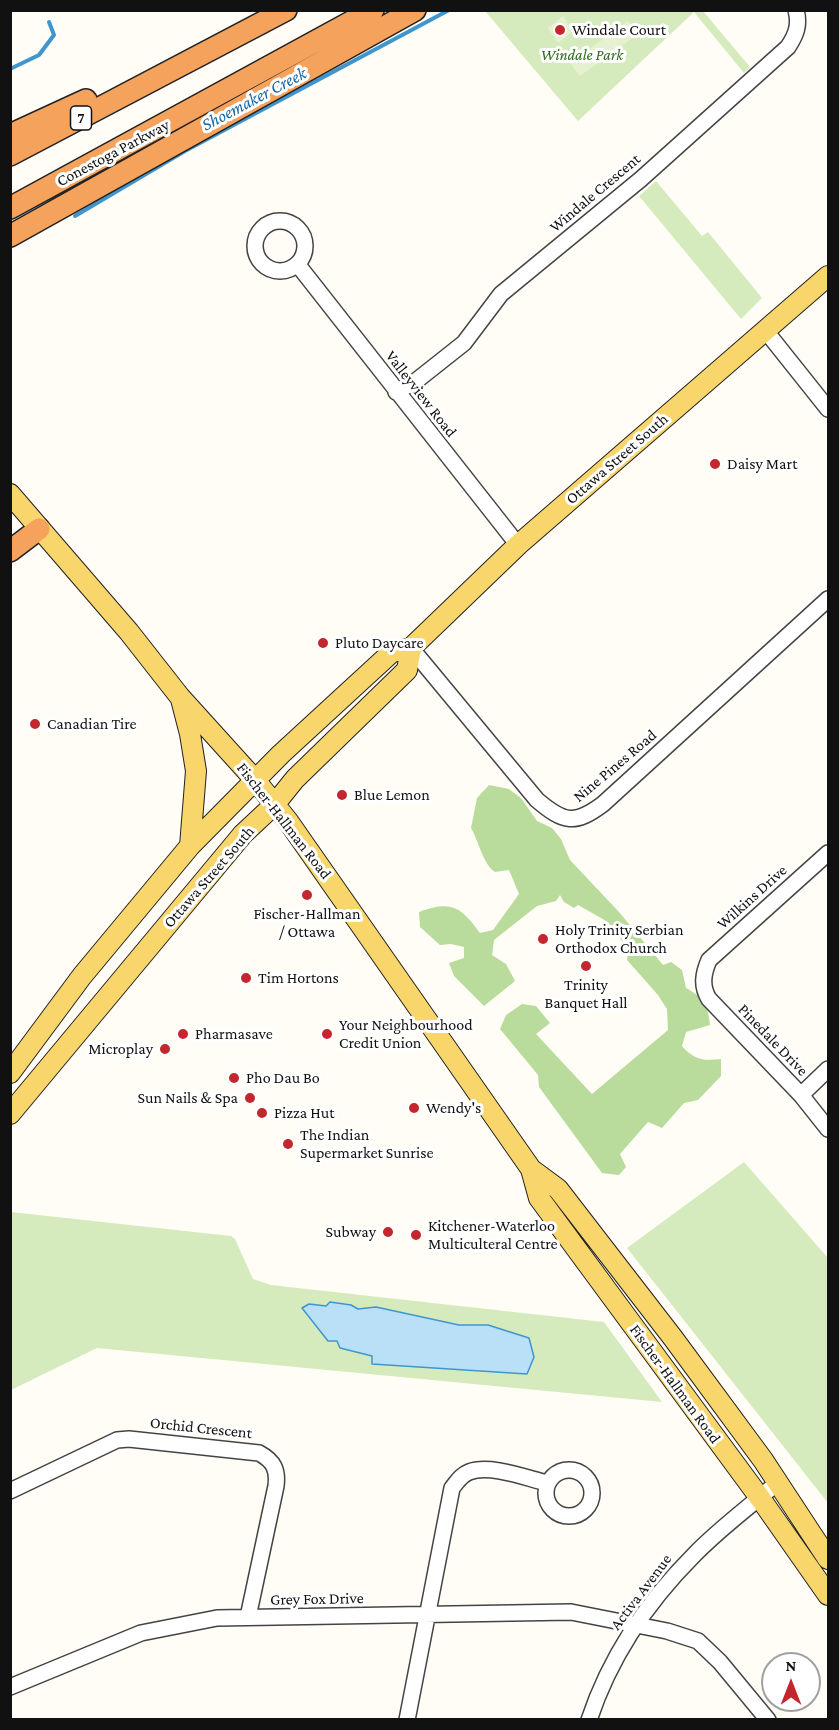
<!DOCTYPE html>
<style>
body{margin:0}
#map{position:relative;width:839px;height:1730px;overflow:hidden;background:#fffdf5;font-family:"Crimson Pro",serif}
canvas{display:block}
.frame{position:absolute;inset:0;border:12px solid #111;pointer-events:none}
.north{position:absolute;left:761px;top:1652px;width:60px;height:60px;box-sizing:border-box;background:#fff;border:2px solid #a0a0a0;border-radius:50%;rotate:0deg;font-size:16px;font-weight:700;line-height:24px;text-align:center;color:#111}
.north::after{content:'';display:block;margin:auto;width:21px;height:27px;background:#c4262e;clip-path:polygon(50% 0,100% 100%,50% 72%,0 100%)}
</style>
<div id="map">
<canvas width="839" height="1730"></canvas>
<div class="frame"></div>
<div class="north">N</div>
</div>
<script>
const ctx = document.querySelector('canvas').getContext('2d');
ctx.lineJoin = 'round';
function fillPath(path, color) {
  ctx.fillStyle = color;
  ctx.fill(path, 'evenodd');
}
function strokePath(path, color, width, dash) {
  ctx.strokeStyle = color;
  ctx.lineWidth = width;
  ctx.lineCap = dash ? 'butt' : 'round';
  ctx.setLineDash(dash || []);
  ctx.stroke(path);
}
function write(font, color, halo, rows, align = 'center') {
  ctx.font = font + ' "Crimson Pro",serif';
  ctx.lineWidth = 6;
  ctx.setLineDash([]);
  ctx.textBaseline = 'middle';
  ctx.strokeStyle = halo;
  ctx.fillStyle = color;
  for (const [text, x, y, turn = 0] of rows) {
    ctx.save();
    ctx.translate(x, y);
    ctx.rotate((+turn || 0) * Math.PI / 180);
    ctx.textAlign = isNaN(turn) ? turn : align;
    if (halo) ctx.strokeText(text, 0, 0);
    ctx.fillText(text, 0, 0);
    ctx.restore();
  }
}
const green = new Path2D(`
 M485,11H703L750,67L744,73L694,12L578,121Z
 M656,181L702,236L708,232L762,298L741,319L639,196Z
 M744,1162L828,1258V1503L627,1248Z
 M11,1212L231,1236L235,1239L253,1279L271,1285L604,1322L662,1402L97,1348L11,1390Z`);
const forest = new Path2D(`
 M489,785L509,789L521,798L537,821L552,828L561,839L570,860L619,912L663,965L671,962L682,970L686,988C704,998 708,1005 710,1025L686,1032L682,1046C694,1060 704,1061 721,1059V1076L698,1100L684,1103L662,1128L648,1122L620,1154L626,1167L619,1175L602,1173L539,1087L538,1075L500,1029L506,1015L522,1004L536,1006L550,1023L536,1034L592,1094L668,1030L667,1009L658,995L627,960L628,949L608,922L578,905L574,908L564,902L560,895L556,901L537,906L494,940L492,955L506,964L515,981L484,1006L454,976L449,963L464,958V947L451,944L440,945L420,927L419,912C452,900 461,907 480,933L493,930L519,894L509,870L495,872C483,864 479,842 471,828L477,798Z`);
const pitch = new Path2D(`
 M563,16L573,31L558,43L548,28Z
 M628,21L638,34L580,76L570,63Z`);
const water = new Path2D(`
 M330,1302L351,1305L358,1309L376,1307L459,1325H488L529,1338L534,1357L527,1374L372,1364V1356L340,1348L337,1341H328L302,1308L309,1304L326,1306Z`);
const stream = new Path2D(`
 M10,69L39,55L54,35L49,22
 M75,216L185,151L449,10`);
const minor = new Path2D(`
 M255 246a25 25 0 1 1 50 0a25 25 0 1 1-50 0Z
 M298,265L518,545
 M765,330L828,409
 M396,392L416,381L464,343L501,294L641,179L788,47C796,35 800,25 796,10
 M411,648L537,800C564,823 575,825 603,804L828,599
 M828,853L709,960C703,974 701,986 709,999L801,1095L828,1129
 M801,1095L828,1069
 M546 1493a23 23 0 1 1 46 0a23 23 0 1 1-46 0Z
 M10,1491L117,1440L129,1439L259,1453C274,1461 278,1470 276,1486L248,1617
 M10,1687L141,1633L217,1618L571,1612L667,1631L698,1641L720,1662L768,1720
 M407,1720L452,1488C457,1482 461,1475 469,1472C490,1464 526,1478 547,1483
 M589,1720C610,1657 648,1601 694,1555C719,1529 749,1507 777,1483`);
const major = new Path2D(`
 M10,494L129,632L180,697L256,781L288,821L531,1169L558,1189L673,1338L763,1460L828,1559
 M181,699L190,734L196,771L190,846
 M10,1073L82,976L190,846L281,754L392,652L411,648L518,545L828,276
 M10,1114L243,834L274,805L295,779L407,670L411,648
 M531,1169L539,1198L760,1498L828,1595`);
const highway = new Path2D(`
 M10,135L86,100
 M10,155L286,10
 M10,208L373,10
 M10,236L415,10
 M10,551L39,529`);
const markers = [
 [560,30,6,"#c4262e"],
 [715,464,6,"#c4262e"],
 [323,643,6,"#c4262e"],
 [35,724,6,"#c4262e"],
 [342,795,6,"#c4262e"],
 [307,895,6,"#c4262e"],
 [543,939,6,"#c4262e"],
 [586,966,6,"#c4262e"],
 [246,978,6,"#c4262e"],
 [183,1034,6,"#c4262e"],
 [327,1034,6,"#c4262e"],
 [165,1049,6,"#c4262e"],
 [234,1078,6,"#c4262e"],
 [250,1098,6,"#c4262e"],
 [414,1108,6,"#c4262e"],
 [262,1113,6,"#c4262e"],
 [288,1144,6,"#c4262e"],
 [388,1232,6,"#c4262e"],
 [416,1235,6,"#c4262e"]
];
const shields = [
 [81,118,21]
];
const shieldNames = [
 ["7",81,118]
];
const poiNames = [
 ["Windale Court",572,30],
 ["Daisy Mart",727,464],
 ["Pluto Daycare",335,643],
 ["Canadian Tire",47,724],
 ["Blue Lemon",354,795],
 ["Fischer-Hallman",307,914,"center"],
 ["/ Ottawa",307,932,"center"],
 ["Holy Trinity Serbian",555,930],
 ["Orthodox Church",555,948],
 ["Tim Hortons",258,978],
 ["Trinity",586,985,"center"],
 ["Banquet Hall",586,1003,"center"],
 ["Your Neighbourhood",339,1025],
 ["Credit Union",339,1043],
 ["Pharmasave",195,1034],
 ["Microplay",153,1049,"right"],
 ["Pho Dau Bo",246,1078],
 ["Sun Nails & Spa",238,1098,"right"],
 ["Wendy's",426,1108],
 ["Pizza Hut",274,1113],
 ["The Indian",300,1135],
 ["Supermarket Sunrise",300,1153],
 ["Kitchener-Waterloo",428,1226],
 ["Multiculteral Centre",428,1244],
 ["Subway",376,1232,"right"]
];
const parkNames = [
 ["Windale Park",582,55]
];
const streetNames = [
 ["Conestoga Parkway",113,153,-28],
 ["Windale Crescent",595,193,-40],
 ["Valleyview Road",421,394,52],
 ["Ottawa Street South",617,459,-41],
 ["Nine Pines Road",615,766,-40],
 ["Fischer-Hallman Road",284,821,52],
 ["Ottawa Street South",209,877,-49],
 ["Wilkins Drive",752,897,-42],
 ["Pinedale Drive",773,1040,46],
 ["Fischer-Hallman Road",675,1384,54],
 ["Orchid Crescent",201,1428,6],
 ["Activa Avenue",641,1592,-53],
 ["Grey Fox Drive",317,1599,-1]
];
const waterNames = [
 ["Shoemaker Creek",254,99,-28]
];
fillPath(green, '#d5ebbd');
fillPath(forest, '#b9dc9c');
fillPath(pitch, '#e6f2cf');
fillPath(water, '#b9e0f7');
strokePath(water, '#3f96cf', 1.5);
strokePath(stream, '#3f96cf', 4);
strokePath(minor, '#444', 18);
strokePath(major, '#222', 22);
strokePath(highway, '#222', 24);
strokePath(minor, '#fff', 15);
strokePath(major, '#f9d66b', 20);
strokePath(highway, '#f5a25d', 21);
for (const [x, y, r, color] of markers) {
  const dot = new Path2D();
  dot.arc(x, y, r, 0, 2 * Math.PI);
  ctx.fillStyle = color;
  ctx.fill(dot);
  strokePath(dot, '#fff', 2);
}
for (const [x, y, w] of shields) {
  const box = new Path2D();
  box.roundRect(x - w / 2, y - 12, w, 24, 4.5);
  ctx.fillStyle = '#fff';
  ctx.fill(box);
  strokePath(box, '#111', 1.5);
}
write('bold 15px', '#111', null, shieldNames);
write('16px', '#111', '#fff', poiNames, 'left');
write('italic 16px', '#2f6b1f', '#fff', parkNames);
write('16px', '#111', '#fff', streetNames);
write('italic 18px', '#1768a6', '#fff', waterNames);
</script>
